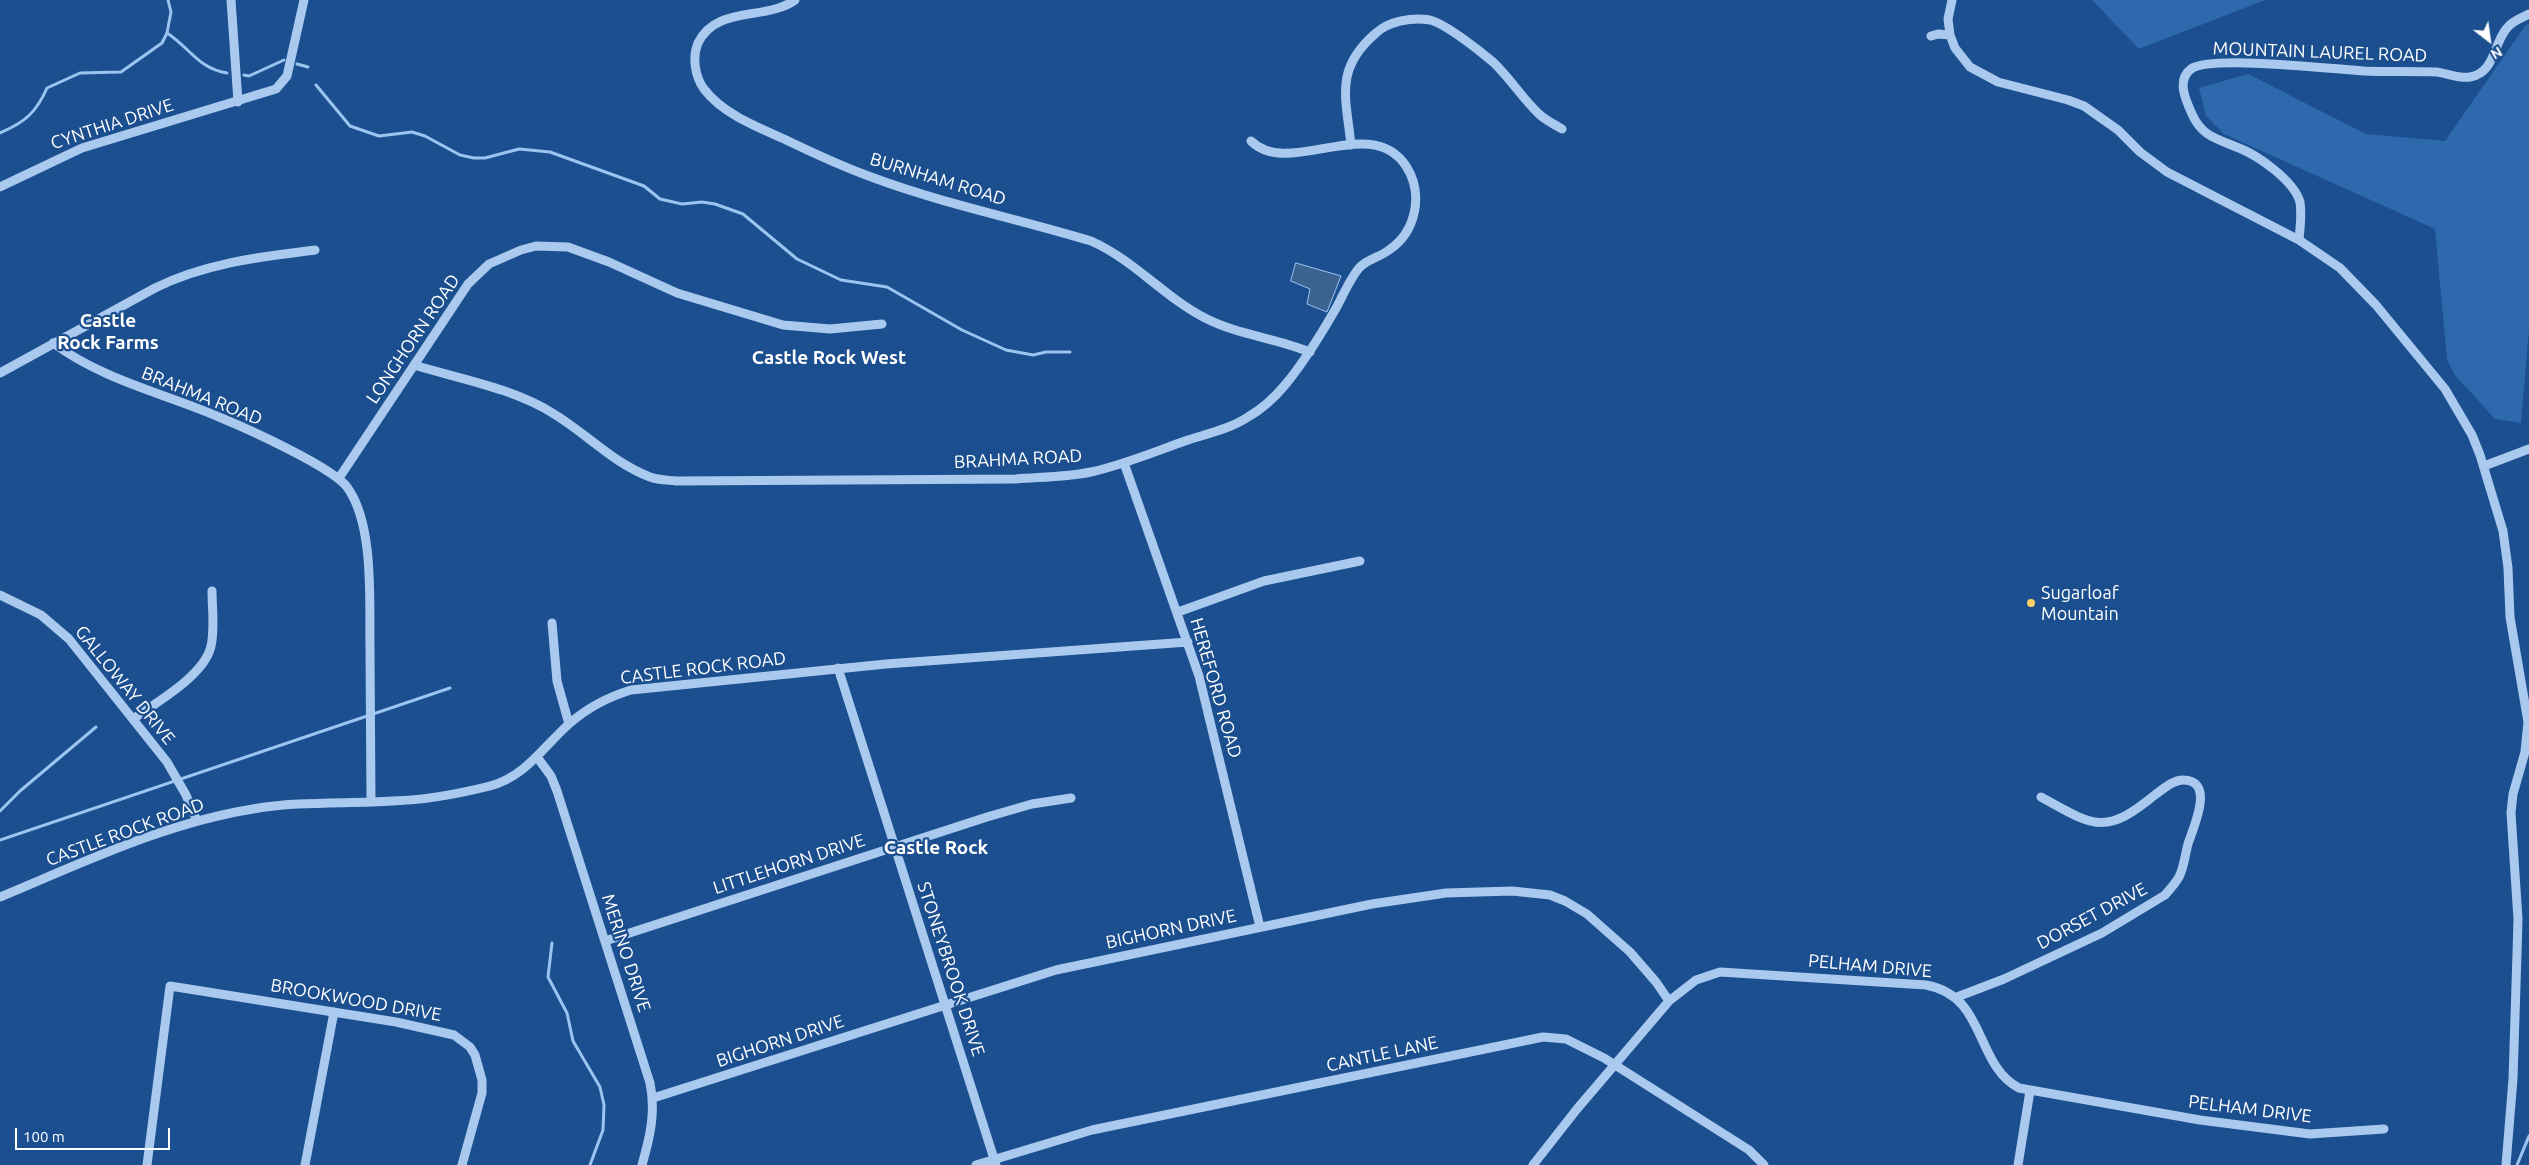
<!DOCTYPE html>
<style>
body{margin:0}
#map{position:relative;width:2529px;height:1165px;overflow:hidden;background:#1b4f8f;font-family:Ubuntu,sans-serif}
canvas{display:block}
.north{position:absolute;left:2464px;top:15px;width:50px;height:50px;-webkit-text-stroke:4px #1b4f8f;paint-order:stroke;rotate:150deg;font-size:14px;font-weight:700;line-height:20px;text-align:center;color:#fff}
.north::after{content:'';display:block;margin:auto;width:18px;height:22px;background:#fff;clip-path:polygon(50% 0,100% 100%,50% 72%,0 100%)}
.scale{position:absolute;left:15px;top:1128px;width:155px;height:22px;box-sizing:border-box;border:2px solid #fff;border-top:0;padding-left:6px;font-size:15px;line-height:18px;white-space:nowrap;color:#fff;-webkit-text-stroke:4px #1b4f8f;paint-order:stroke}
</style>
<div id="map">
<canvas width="2529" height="1165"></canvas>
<div class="north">N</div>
<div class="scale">100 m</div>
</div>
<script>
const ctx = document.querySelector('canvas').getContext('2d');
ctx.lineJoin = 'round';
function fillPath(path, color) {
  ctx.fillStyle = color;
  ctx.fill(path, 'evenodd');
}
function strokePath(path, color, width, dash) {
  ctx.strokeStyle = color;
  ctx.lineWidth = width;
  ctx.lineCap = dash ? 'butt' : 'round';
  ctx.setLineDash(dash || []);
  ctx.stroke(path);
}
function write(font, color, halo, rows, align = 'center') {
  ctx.font = font + ' Ubuntu,sans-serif';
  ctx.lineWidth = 4.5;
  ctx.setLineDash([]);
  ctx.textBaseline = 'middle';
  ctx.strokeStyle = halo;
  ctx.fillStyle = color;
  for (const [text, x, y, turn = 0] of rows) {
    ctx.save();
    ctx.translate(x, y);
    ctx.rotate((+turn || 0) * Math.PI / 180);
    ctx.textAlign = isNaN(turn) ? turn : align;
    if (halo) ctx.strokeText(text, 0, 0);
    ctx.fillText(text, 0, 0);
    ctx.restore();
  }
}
const green = new Path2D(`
 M2092,0H2265L2139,49Z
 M2529,24V329L2521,423L2495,419L2454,374L2447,359L2435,229L2224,134L2206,116L2199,88L2248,74L2366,134L2445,141L2525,26Z`);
const water = new Path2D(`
 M1296,263L1341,276L1327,312L1307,304L1310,289L1291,281Z`);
const stream = new Path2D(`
 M167,33C190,48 199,69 227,73
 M297,64L308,67
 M244,75L249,76L284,60
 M316,85L350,126L379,136L412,132L425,136L460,155L474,158H485L519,149L550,152L644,186L660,199L682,204L702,202L715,204L743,214L797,259L841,280L887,287L962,330L1006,350L1033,355L1046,352H1070
 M0,133C25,122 36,113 47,88L80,73L121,72L162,43L167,33L171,12L168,0
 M0,811L20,791L96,727
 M0,840L450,688
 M552,943L548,977L567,1013L573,1041L600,1087L604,1105L603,1130L590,1165
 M2517,1165L2529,1136`);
const minor = new Path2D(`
 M231,0L238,102
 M795,0C766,21 716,5 698,43C692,57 695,77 704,89C723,114 757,127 784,139C813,153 843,167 874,178C944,204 1019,219 1091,241C1134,260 1164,297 1205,318C1238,335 1276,338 1310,352
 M1952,0L1948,19L1950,35L1955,48L1970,67L1998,82L2068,100L2084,106L2118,130L2140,152L2167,172L2299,240L2340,268L2376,305L2445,389L2472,435L2480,455L2503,531L2508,568L2510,617L2528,722L2525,752L2513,794L2511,813L2518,919L2517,954L2513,1079L2506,1165
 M1931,36L1938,34L1950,35
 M1351,145C1346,97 1334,69 1376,33C1389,21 1412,17 1430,20C1446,24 1480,51 1493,62C1510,78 1522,98 1539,114C1545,120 1554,124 1562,129
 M0,187L82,148L276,89L287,76L304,0
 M2299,240C2300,228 2302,214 2300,202C2294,181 2259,156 2239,148C2218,139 2202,137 2192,114C2186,101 2176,80 2191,69C2210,55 2333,69 2364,71C2388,72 2412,71 2436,72C2447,73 2459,79 2470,77C2495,73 2493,44 2507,28C2512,21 2522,18 2529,14
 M53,343C103,380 163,393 219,417C246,428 332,467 347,487C375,525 369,605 370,650C370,701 371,751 371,802
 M414,365C460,379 513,388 554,414C587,434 613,463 650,477C658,480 667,480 676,481L1016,479C1041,477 1067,477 1091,472C1123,465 1154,452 1185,441C1206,434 1230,429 1248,417C1262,409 1275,397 1285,385C1305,361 1320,336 1335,310C1343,296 1350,278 1360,267C1368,259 1380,257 1389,250C1416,232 1424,194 1406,166C1370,112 1289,179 1251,141
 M0,373L155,288C205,263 260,257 315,250
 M1124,463L1199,676L1260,927
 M2484,466L2529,449
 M339,478L468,284L489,264L521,250L536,246L568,247L609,262L677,293L783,325L830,329L882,324
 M0,595L41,615L69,639L167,762L186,795L197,821
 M1178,612L1264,581L1360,561
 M552,623L557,681L569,724
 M838,668L996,1165
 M133,719C157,702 205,675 211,646C215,629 212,608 212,591
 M537,757L551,776L557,791L650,1083C656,1112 650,1137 642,1165
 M0,897C82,863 165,823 253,809C299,801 346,804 393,801C425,800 458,794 490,786C525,777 543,747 569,724C587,708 608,697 631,690L886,664L1188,642
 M605,941L987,817L1032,804L1071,798
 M1957,997L2004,979L2102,933L2165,895C2170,889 2175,884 2179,877C2184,867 2185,855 2188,844C2193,828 2216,780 2183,780C2173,780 2163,789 2156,794C2105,836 2095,827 2041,797
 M653,1098L1056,970L1372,904L1446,893L1512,891L1550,895L1565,901L1587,914L1630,952L1656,982L1669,1001
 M147,1165L170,986L396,1022L454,1035L470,1047L475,1055L482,1080V1093L462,1165
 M305,1165L334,1012
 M976,1165L1092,1130L1543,1037L1566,1039L1604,1058L1749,1150L1764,1165
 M1533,1165L1577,1109L1669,1001L1696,980L1720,972L1926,985C1987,996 1974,1064 2019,1088L2200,1120L2310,1134L2384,1129
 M2018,1165L2030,1091`);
const markers = [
 [2031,603,5,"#ffd166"]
];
const streetNames = [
 ["MOUNTAIN LAUREL ROAD",2320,52,2],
 ["CYNTHIA DRIVE",112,124,-18],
 ["BURNHAM ROAD",938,179,17],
 ["LONGHORN ROAD",413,339,-56],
 ["BRAHMA ROAD",202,396,22],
 ["BRAHMA ROAD",1018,459,-3],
 ["CASTLE ROCK ROAD",703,668,-7],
 ["GALLOWAY DRIVE",125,685,51],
 ["HEREFORD ROAD",1216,688,74],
 ["CASTLE ROCK ROAD",125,832,-20],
 ["LITTLEHORN DRIVE",789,864,-18],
 ["DORSET DRIVE",2092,916,-28],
 ["BIGHORN DRIVE",1171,929,-12],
 ["MERINO DRIVE",626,953,72],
 ["PELHAM DRIVE",1870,966,5],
 ["STONEYBROOK DRIVE",951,969,72],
 ["BROOKWOOD DRIVE",356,1000,10],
 ["BIGHORN DRIVE",780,1041,-18],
 ["CANTLE LANE",1382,1054,-12],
 ["PELHAM DRIVE",2250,1109,7]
];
const poiNames = [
 ["Sugarloaf",2041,593],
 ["Mountain",2041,614]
];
const neighbourhoodNames = [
 ["Castle",108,321],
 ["Rock Farms",108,343],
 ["Castle Rock West",829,358],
 ["Castle Rock",936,848]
];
fillPath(green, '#2e69ad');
fillPath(water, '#3c6290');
strokePath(water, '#9cc4f0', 1);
strokePath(stream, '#9cc4f0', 3);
strokePath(minor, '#a9c9ee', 9);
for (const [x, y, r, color] of markers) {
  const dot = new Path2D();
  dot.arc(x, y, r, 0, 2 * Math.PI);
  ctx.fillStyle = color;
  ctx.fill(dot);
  strokePath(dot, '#1b4f8f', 2);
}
write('18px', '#fff', '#1b4f8f', streetNames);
write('18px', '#fff', '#1b4f8f', poiNames, 'left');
write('bold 19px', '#fff', '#1b4f8f', neighbourhoodNames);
</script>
